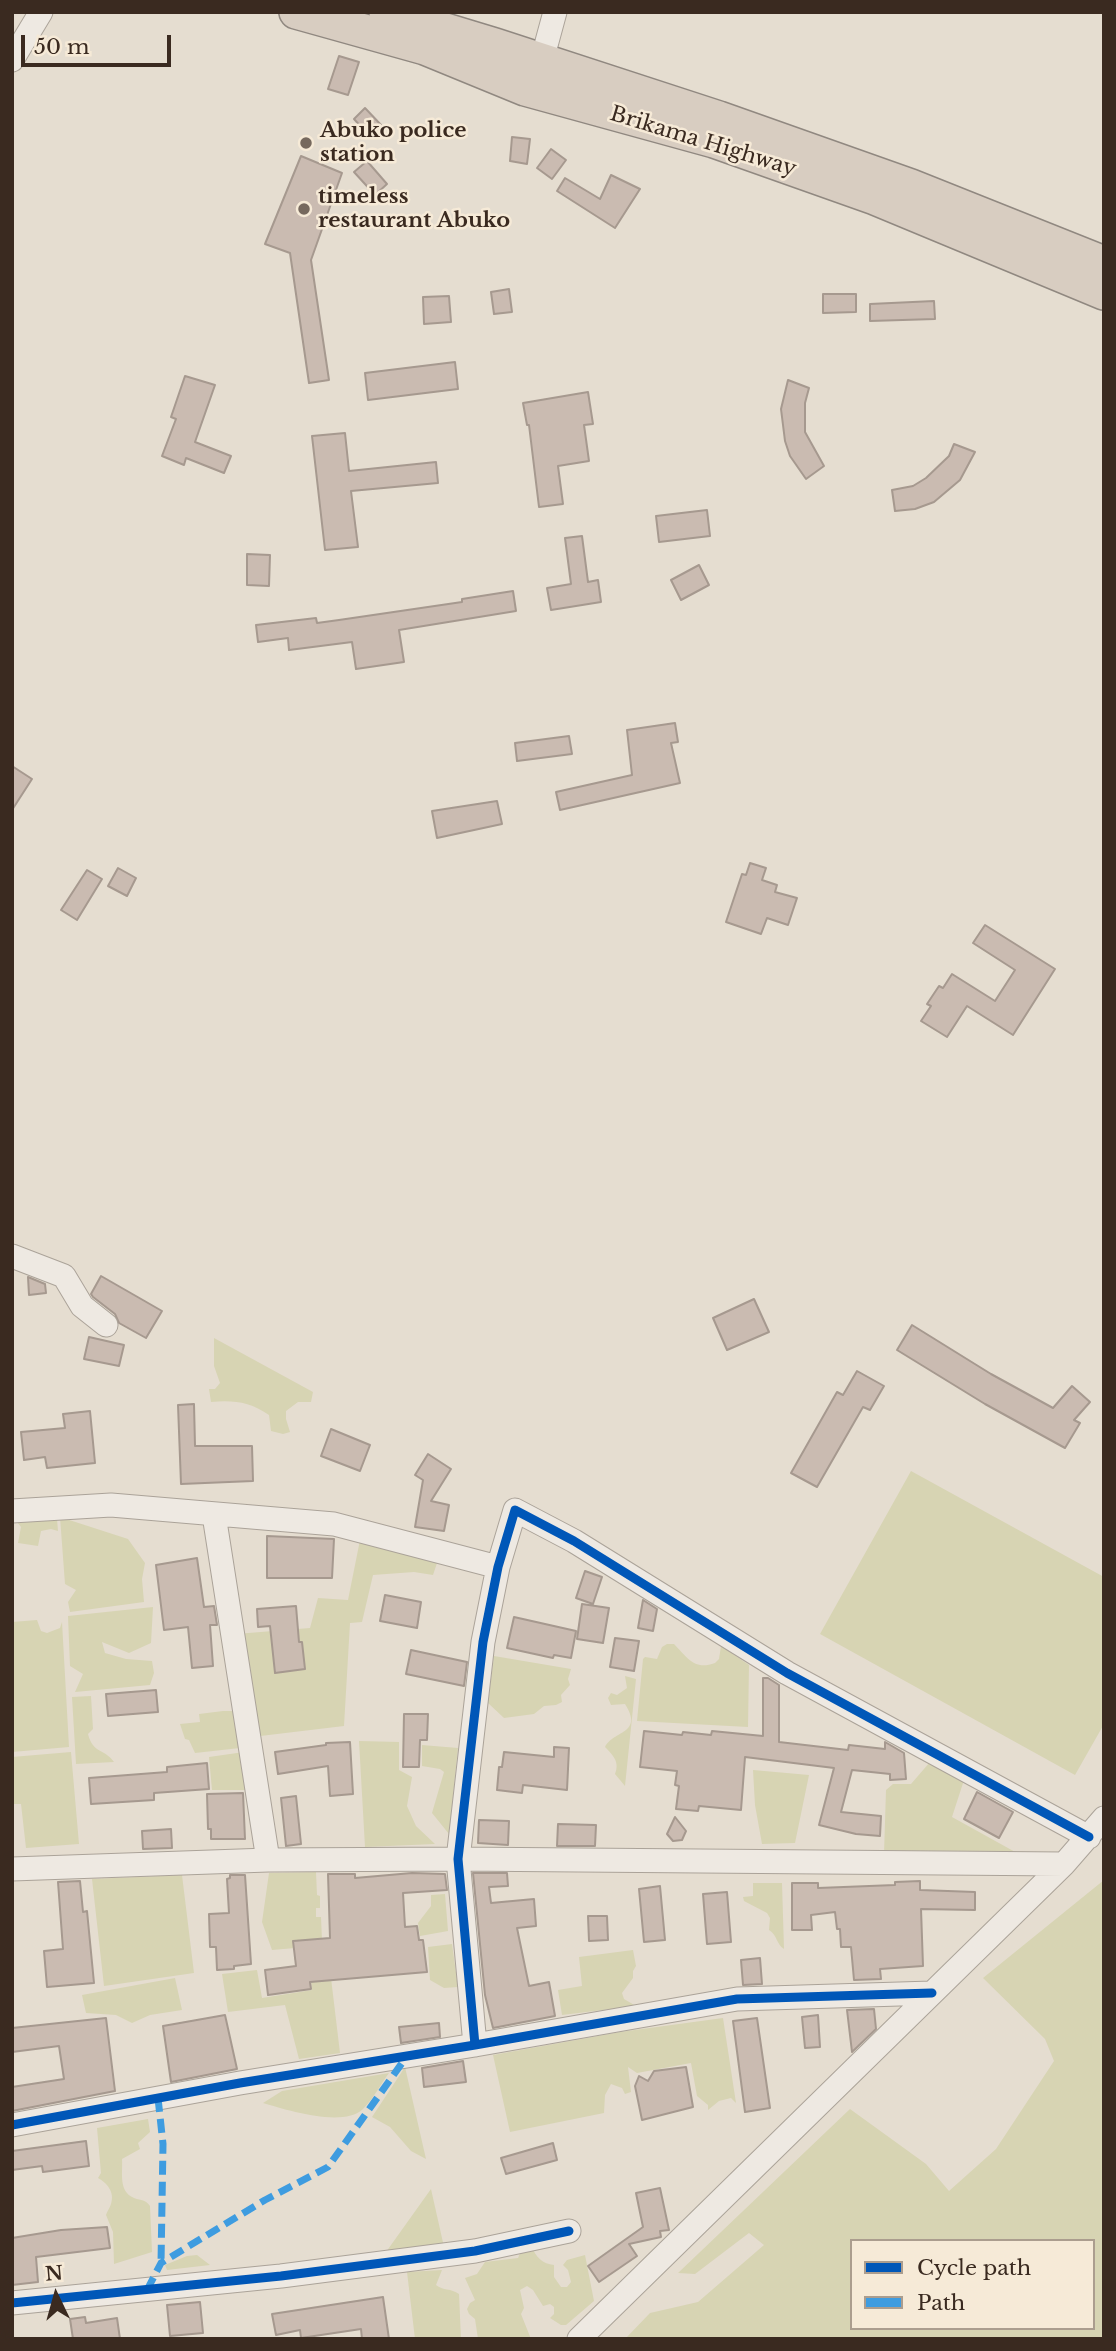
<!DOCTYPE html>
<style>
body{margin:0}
#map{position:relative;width:1116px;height:2351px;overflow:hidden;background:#e5ddd0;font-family:"Libre Baskerville",serif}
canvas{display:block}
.frame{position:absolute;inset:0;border:14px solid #3a2a20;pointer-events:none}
.legend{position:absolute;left:850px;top:2239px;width:245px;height:91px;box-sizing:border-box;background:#f6ead7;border:2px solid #ab9d8e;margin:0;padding:9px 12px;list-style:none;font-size:21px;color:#3a2a20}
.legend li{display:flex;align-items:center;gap:14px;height:35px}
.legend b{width:35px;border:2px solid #ab9d8e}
.north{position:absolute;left:21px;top:2260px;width:70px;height:70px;-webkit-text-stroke:5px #f6ead7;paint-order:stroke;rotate:355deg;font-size:19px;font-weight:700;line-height:28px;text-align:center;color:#3a2a20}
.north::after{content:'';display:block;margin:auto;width:24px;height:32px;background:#3a2a20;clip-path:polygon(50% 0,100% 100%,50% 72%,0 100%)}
.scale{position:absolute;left:21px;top:35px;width:150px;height:32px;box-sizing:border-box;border:4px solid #3a2a20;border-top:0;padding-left:9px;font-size:21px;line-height:24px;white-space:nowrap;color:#3a2a20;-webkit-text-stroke:5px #f6ead7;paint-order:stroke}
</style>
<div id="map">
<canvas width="1116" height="2351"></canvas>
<div class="frame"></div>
<ul class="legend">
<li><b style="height:9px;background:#0057b8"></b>Cycle path</li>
<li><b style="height:9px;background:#3e9ce0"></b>Path</li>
</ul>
<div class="north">N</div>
<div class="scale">50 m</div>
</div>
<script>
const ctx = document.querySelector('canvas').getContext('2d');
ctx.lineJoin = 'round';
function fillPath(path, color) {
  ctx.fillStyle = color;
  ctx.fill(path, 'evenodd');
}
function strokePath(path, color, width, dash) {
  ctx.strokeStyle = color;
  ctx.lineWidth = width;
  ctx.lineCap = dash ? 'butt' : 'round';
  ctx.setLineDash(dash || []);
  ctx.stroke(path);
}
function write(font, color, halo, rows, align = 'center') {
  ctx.font = font + ' "Libre Baskerville",serif';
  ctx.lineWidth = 5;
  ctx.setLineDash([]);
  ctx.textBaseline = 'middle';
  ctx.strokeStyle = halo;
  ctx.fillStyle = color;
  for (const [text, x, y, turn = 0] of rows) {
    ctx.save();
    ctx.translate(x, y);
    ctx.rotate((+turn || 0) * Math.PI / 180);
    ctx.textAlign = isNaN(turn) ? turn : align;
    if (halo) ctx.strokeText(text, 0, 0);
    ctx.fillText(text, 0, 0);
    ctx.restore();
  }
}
const green = new Path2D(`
 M214,1338L313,1392L311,1402H298L286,1411V1419L290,1432L283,1434L271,1431L269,1415C250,1402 234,1400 211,1402L209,1389H215L220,1383L214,1366Z
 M911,1471L1104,1577V1724L1075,1775L820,1634Z
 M60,1517L128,1539L145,1563L142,1579L144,1602L70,1612L68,1602L76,1590L65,1584Z
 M57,1519L58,1531L51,1529L41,1531L38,1546L18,1543L21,1527L17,1522Z
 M361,1535L439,1557L433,1575L414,1572L373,1575L362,1622L350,1623L344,1726L252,1737L245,1692L251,1670L236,1634L310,1628L318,1598L348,1600ZM302,1642L305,1669L276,1673L272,1646Z
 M153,1607L151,1643L129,1653L102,1642L105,1653L126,1659L152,1661L154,1673L150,1685L75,1692L83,1674L70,1666L68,1616Z
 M37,1620L41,1631L47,1633L60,1628L62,1622L69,1747L12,1752V1622Z
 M667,1644H674C687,1657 694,1671 715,1663L719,1659L721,1646L749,1665L748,1727L637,1721L643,1659L645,1657L657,1659L662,1647Z
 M494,1656L571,1669L568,1679L570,1685L561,1695L562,1702L556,1705L544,1706L534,1714L504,1718L488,1703Z
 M625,1676L636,1679L625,1786L615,1774C620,1762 613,1755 605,1747C614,1730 644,1734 625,1704L611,1705L608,1698L611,1693L617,1695L627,1688Z
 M91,1696L93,1729L88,1734C93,1754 104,1748 114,1762L76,1764L72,1697Z
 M223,1711H237L240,1748L195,1753L189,1740L185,1739L180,1724L200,1722L199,1714Z
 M359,1741L399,1742V1770L412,1777L407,1806L416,1826L435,1844L365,1847Z
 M422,1745L458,1748L449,1834L432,1813L444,1772L440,1769L422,1766Z
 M71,1752L79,1844L26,1848L21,1804H12V1757Z
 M244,1752L247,1790H212L209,1757Z
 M930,1762L964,1780L952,1817L1026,1858L884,1854L886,1790L893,1784H911Z
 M753,1770L809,1775L795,1843L762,1844L755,1805Z
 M316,1872L317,1895L320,1896V1908H316V1917H321L322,1941L318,1946L272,1950L262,1922L269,1873Z
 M182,1875L194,1973L104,1986L92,1879Z
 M1104,1880V2339H625L650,2313L698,2302L764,2245L749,2233L695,2274L678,2273L850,2109L926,2164L949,2191L996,2149L1054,2061L1045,2039L983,1978ZM852,2241H1093V2328H852Z
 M753,1883H782L784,1949C776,1944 778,1936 769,1930L770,1918L767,1913L744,1901L743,1897L753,1896Z
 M445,1894L448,1931L420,1936L418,1923L431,1906V1895Z
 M452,1944L458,1987L444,1988L430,1980L428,1947Z
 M633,1950L636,1966L633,1971V1978L622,1993L624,1999L636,2006L562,2015L558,1990L582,1986L579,1957Z
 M328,1953L340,2053L299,2059L285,2005L228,2012L222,1974L257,1970L262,1998L312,1990L309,1959L294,1960V1956Z
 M175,1978L182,2010L150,2015L132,2023L116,2015L86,2013L82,1995Z
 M723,2018L736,2103L731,2098L719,2101L708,2110V2105L697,2096L691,2063L637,2073L628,2067L631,2092L625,2094L622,2088L611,2084L605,2095L604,2113L510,2132L493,2055L620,2032Z
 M405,2067L426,2159L411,2151L390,2127L372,2117Z
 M389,2073C381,2084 373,2099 363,2109C343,2128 287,2110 263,2103L282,2091Z
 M148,2119L150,2132L138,2143L140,2149L122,2159C123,2173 118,2191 134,2198C142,2201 145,2199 150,2206L152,2252L114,2264L113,2232L106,2215C107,2211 110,2208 111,2204C115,2192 107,2183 98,2178L101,2173L97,2128Z
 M431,2189L444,2247L386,2252Z
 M532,2246C535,2257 543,2264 554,2265V2277L561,2287H567L571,2282L568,2270L563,2265L567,2260L585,2255L594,2301L566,2325H561L550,2318L554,2314V2307L550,2304L543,2306L533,2290L527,2286L520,2290L524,2308L521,2314L531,2339H478L475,2319L469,2314L467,2309L470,2303L475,2300L465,2278L477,2274L485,2262L518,2258L521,2251Z
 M197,2255L210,2265L167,2270L165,2265L187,2256Z
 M442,2270L436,2285C443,2291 451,2288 459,2294L461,2339H415L407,2272Z`);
const building = new Path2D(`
 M339,56L359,62L348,95L328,89Z
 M365,108L383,127L371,138L354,119Z
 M512,137L530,139L527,164L510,161Z
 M551,149L566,160L552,179L537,168Z
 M301,156L342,173L311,260L329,380L309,383L290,253L265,244Z
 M367,161L387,184L375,195L354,172Z
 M611,175L640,189L615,228L557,191L565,178L600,199Z
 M509,289L512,312L494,314L491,292Z
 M823,294H856V312L823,313Z
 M449,296L451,322L424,324L423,297Z
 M934,301L935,319L870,321V304Z
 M455,362L458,389L368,400L365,373Z
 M185,376L215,385L195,442L231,456L224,473L186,458L184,465L162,456L176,419L171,417Z
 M788,380L809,388L805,403V432L824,466L806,479L790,456L785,441L781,409Z
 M588,392L593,424L584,425L589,461L558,466L563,504L539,507L529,425H527L523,403Z
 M345,433L349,471L436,462L438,483L351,491L358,547L325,550L312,436Z
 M954,444L975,452L960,480L934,502L915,509L895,511L892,490L913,486L926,478L949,456Z
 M707,510L710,536L659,542L656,516Z
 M582,536L588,582L598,580L601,602L551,610L547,588L571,584L565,538Z
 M247,554L270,555L269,586L247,585Z
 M699,565L709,585L681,600L671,580Z
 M513,591L516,611L399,630L404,662L356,669L352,642L289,650L288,638L258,642L256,625L316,618L317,623L339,620L462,602V599Z
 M675,723L678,742L671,743L680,783L560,810L556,792L632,775L627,730Z
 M569,736L572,754L517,761L515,743Z
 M12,766L32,779L12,810Z
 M497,801L502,824L437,838L432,811Z
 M750,863L766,868L762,880L777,885L775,892L797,898L788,925L767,918L761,934L726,922L742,874L746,875Z
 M118,868L136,878L127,896L108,886Z
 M87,870L102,879L77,920L61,910Z
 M985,925L1055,969L1013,1035L967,1006L947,1037L921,1021L931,1006L927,1004L939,986L943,988L952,974L995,1001L1015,970L973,943Z
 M101,1276L162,1311L146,1338L119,1323L115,1314L93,1297L91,1294Z
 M28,1277L45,1284L46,1293L29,1295Z
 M754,1299L769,1332L727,1350L713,1318Z
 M912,1325L991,1374L1053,1408L1072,1386L1090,1402L1074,1420L1080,1423L1065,1448L985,1404L897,1350Z
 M89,1337L124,1345L119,1366L84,1359Z
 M857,1371L884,1386L870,1410L863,1407L817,1487L791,1473L837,1392L843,1395Z
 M194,1404L195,1446H252L253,1481L181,1484L178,1405Z
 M90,1411L95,1463L47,1468L45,1457L24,1460L21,1432L65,1428L63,1414Z
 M331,1429L370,1445L360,1471L321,1456Z
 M428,1454L451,1469L431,1501L449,1505L444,1531L415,1527L423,1480L415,1475Z
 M267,1536L334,1539L332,1578H267Z
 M197,1558L204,1607L214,1606L217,1625H210L213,1666L192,1668L188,1627L164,1630L156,1565Z
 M585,1571L602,1577L593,1604L576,1598Z
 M385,1595L421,1602L417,1628L380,1621Z
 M643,1600L657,1609L653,1631L638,1628Z
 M582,1604L609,1608L603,1643L577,1639Z
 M296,1606L299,1642H302L305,1669L275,1673L270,1626L258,1627L257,1609Z
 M514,1617L576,1631L571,1658L554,1655L553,1658L507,1648Z
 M615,1638L639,1641L634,1671L610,1667Z
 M411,1650L467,1662L464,1686L406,1674Z
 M763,1678H768L779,1685V1742L848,1750L849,1745L885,1749V1742L904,1753L906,1779L890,1780V1774L852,1770L841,1812L881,1816L880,1836L856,1834L819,1825L834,1768L745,1757L741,1810L699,1806L698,1811L676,1809L679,1786L675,1785L677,1771L640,1767L644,1731L682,1735L683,1732L711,1735L712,1731L763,1736Z
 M156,1690L158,1712L108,1716L106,1694Z
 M404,1714H428L427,1740H420L419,1767H403Z
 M350,1742L353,1794L330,1796L328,1766L278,1774L275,1752L326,1745V1743Z
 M554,1747L569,1748L567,1790L523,1785L522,1793L497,1790L499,1767H502L504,1752L554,1757Z
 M207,1763L209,1789L154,1793V1800L91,1804L89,1778L167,1772V1767Z
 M977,1792L1013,1812L999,1838L964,1819Z
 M243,1793L245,1839H211V1829H208L207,1794Z
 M296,1796L301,1844L286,1846L281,1798Z
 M675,1817L686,1831L682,1840L673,1841L667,1834Z
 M479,1820L509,1821L508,1845L478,1843Z
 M558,1824L596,1825L595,1846H557Z
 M171,1829L172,1848L143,1849L142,1831Z
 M412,1873L445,1874L447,1890L403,1893L405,1927L417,1926L419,1940H423L427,1972L310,1982L311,1989L268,1995L265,1970L296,1966L293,1941L330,1938L328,1874H355V1878Z
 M473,1873H507L508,1886L489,1887L491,1903L534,1899L536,1926L517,1928L529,1986L549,1982L555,2016L493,2028L485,1995Z
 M230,1875H245L251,1964L234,1966V1969L217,1970L216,1947H210L209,1914L229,1913L227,1879L230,1878Z
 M80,1881L83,1912L87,1911L94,1983L47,1987L44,1951L63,1949L58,1882Z
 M920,1881V1890L975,1892V1910L921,1909L923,1966L880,1969L881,1979L854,1980L851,1947H841L840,1929H837L835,1912L811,1915L812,1930H792V1883H818V1888L895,1885V1882Z
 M660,1886L665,1940L644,1942L639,1889Z
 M727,1892L731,1942L707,1944L703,1894Z
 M588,1916H607L608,1940L589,1941Z
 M760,1958L762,1984L743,1985L741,1960Z
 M874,2009L876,2029L852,2052L847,2010Z
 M225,2015L237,2069L171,2082L163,2026Z
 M818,2015L820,2047L805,2048L802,2017Z
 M106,2018L115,2091L12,2111V2087L64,2079L59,2046L12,2052V2028Z
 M757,2018L770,2108L745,2112L733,2021Z
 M439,2023L440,2037L401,2043L399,2027Z
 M463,2061L466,2082L424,2087L422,2068Z
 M686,2067L693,2107L642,2120L635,2086L639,2076L648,2081L654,2071Z
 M86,2141L89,2166L43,2172L42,2166L12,2170V2151Z
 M553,2143L557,2160L506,2174L501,2158Z
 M660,2188L669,2230L660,2231L661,2237L629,2244L637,2256L599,2282L588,2266L643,2227L636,2193Z
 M107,2227L110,2248L36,2257L38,2282L12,2285V2238L61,2230Z
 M383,2297L389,2339H362L361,2329L301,2338L300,2330L276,2335L272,2314Z
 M200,2302L203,2333L170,2336L167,2305Z
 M85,2317L86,2323L117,2318L120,2339H73L70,2319Z`);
const minor = new Path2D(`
 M12,60L41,12
 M536,71L542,60L555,12
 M12,1256L64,1276L82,1306L106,1325
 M12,1511L111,1505L334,1524L498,1567
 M214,1515L268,1860
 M12,1869L268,1860L458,1859L1064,1864
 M475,2045L458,1859L483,1642L498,1567L515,1510L574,1541L787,1673L1089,1837
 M12,2125L240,2083L475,2045L737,1999L932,1993
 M12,2303L281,2276L475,2251L569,2231
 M579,2339L1064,1864L1104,1818`);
const highway = new Path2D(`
 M296,12L425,48L525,89L714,141L875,198L1104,293
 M386,12L495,45L719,118L911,186L1104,263`);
const quiet = new Path2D(`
 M158,2098L163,2144L161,2263
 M147,2290L161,2263L265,2200L328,2167L407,2056`);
const cycleway = new Path2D(`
 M475,2045L458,1859L483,1642L498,1567L515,1510L574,1541L787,1673L1089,1837
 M12,2125L240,2083L475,2045L737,1999L932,1993
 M12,2303L281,2276L475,2251L569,2231`);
const markers = [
 [306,143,7,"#76695e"],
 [304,209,7,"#76695e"]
];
const poiNames = [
 ["Abuko police",320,131],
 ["station",320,155],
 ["timeless",318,197],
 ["restaurant Abuko",318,221]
];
const streetNames = [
 ["Brikama Highway",703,142,17]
];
fillPath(green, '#d7d4b3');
fillPath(building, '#cabbb1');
strokePath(building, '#a6998f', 2);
strokePath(minor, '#aba399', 25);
strokePath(highway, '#908880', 36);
strokePath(minor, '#eee9e2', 23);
strokePath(highway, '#d8cdc1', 33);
strokePath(quiet, '#3e9ce0', 7, [14, 7]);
strokePath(cycleway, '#0057b8', 9);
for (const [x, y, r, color] of markers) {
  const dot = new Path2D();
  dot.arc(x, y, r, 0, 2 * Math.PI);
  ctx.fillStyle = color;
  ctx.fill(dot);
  strokePath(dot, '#f6ead7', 2.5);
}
write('bold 21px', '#3a2a20', '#f6ead7', poiNames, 'left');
write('21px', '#3a2a20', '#f6ead7', streetNames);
</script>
